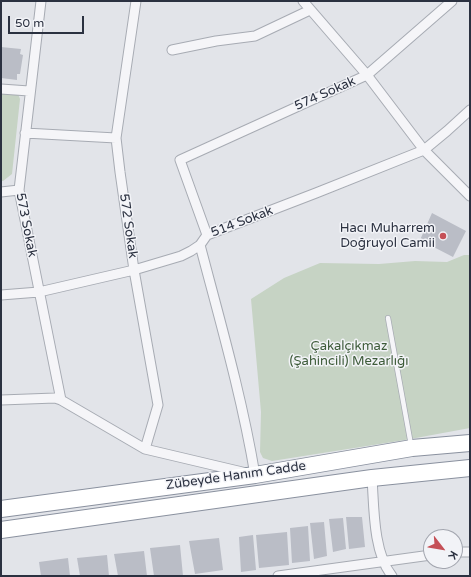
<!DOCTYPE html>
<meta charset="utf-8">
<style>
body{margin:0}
#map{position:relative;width:471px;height:577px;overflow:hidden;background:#e2e4e9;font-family:"Varela Round",sans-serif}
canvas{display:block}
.frame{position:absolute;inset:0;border:2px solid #2b3140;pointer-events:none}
.north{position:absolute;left:423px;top:529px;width:40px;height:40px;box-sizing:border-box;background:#f2f3f7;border:1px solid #a2a5ae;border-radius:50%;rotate:121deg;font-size:11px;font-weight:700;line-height:16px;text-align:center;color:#2b3140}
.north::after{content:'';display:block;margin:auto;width:14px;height:18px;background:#c55057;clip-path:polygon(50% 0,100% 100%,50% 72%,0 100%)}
.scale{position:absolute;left:8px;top:16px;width:76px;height:18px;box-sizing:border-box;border:2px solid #2b3140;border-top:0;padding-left:5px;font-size:12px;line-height:14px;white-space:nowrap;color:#2b3140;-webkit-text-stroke:3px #f2f3f7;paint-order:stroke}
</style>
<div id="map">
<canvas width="471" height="577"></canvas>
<div class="frame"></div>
<div class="north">K</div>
<div class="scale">50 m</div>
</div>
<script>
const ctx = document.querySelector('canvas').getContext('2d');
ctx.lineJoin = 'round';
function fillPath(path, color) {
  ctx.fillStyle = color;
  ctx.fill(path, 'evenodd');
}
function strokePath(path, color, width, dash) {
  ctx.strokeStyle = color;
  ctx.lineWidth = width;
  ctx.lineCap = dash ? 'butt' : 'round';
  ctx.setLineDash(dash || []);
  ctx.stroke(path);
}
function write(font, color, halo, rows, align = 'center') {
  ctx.font = font + ' "Varela Round",sans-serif';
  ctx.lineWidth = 3;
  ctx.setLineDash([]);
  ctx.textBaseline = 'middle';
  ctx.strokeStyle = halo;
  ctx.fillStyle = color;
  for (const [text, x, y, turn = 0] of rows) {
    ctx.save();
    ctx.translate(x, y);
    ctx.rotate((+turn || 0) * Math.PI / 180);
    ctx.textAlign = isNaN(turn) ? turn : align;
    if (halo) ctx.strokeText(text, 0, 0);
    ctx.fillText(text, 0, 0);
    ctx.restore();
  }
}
const green = new Path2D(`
 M1,93L18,94L20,99L12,174L3,181H1Z
 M464,255H470V428L405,440L272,461L263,458L260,452L261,412L251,299L284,278L320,263L379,264L415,261L447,262Z`);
const building = new Path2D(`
 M1,47L21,49L20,54L23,55L20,74H17V80L1,78Z
 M432,213L466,231L453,257L420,240Z
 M346,517H362L365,547L349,549Z
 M343,518L346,549L333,552L329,519Z
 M324,522L327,556L314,559L310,523Z
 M308,526L310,561L292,563L290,528Z
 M287,532L289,565L259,568L256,535Z
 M253,535L256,570L241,572L239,537Z
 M219,538L223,570L195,574L189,541Z
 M180,545L183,576H154L150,548Z
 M144,551L147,576H118L114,554Z
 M107,555L109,576H80L77,558Z
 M68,558L70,576H41L39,562Z`);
const lane = new Path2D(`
 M388,318L411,445`);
const street = new Path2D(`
 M41,1L19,190L61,400
 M136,1L116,138L120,172L134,270L158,405L145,449
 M303,1L367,75L424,150L470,196
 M172,50L216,41L255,36L310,10
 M1,89L29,91
 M25,133L116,138
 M1,192L19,190
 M207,235L180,160L367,75L452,1
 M1,295L39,292L134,270L181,256L191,251L200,245L207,235L316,193L424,150L447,131L470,110
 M1,400L55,398L61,400L145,449L255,475C242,397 220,321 200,245
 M372,478C374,506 373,553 392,576
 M455,552H470
 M278,576L431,555`);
const highway = new Path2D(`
 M1,509L255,475L412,448L470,443
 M1,530L372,478L470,468`);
const markers = [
 [443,236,4,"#c55057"]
];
const streetNames = [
 ["574 Sokak",325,94,-24],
 ["514 Sokak",242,222,-21],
 ["573 Sokak",26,225,79],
 ["572 Sokak",128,226,82],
 ["Zübeyde Hanım Cadde",236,476,-8]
];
const poiNames = [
 ["Hacı Muharrem",435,229],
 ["Doğruyol Camii",435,244]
];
const parkNames = [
 ["Çakalçıkmaz",349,347],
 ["(Şahincili) Mezarlığı",349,362]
];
fillPath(green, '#c6d3c4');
fillPath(building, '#babdc6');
strokePath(lane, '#a7abb3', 6);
strokePath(street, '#a7abb3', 11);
strokePath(highway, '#8a919f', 18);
strokePath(lane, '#f5f5f8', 4.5);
strokePath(street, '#f5f5f8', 9);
strokePath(highway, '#fff', 16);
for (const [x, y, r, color] of markers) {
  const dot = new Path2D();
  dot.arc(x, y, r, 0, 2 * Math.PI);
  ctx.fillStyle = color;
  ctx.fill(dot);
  strokePath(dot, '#f2f3f7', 1.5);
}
write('13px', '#2b3140', '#f2f3f7', streetNames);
write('13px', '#2b3140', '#f2f3f7', poiNames, 'right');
write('13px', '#3d5b39', '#f2f3f7', parkNames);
</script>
